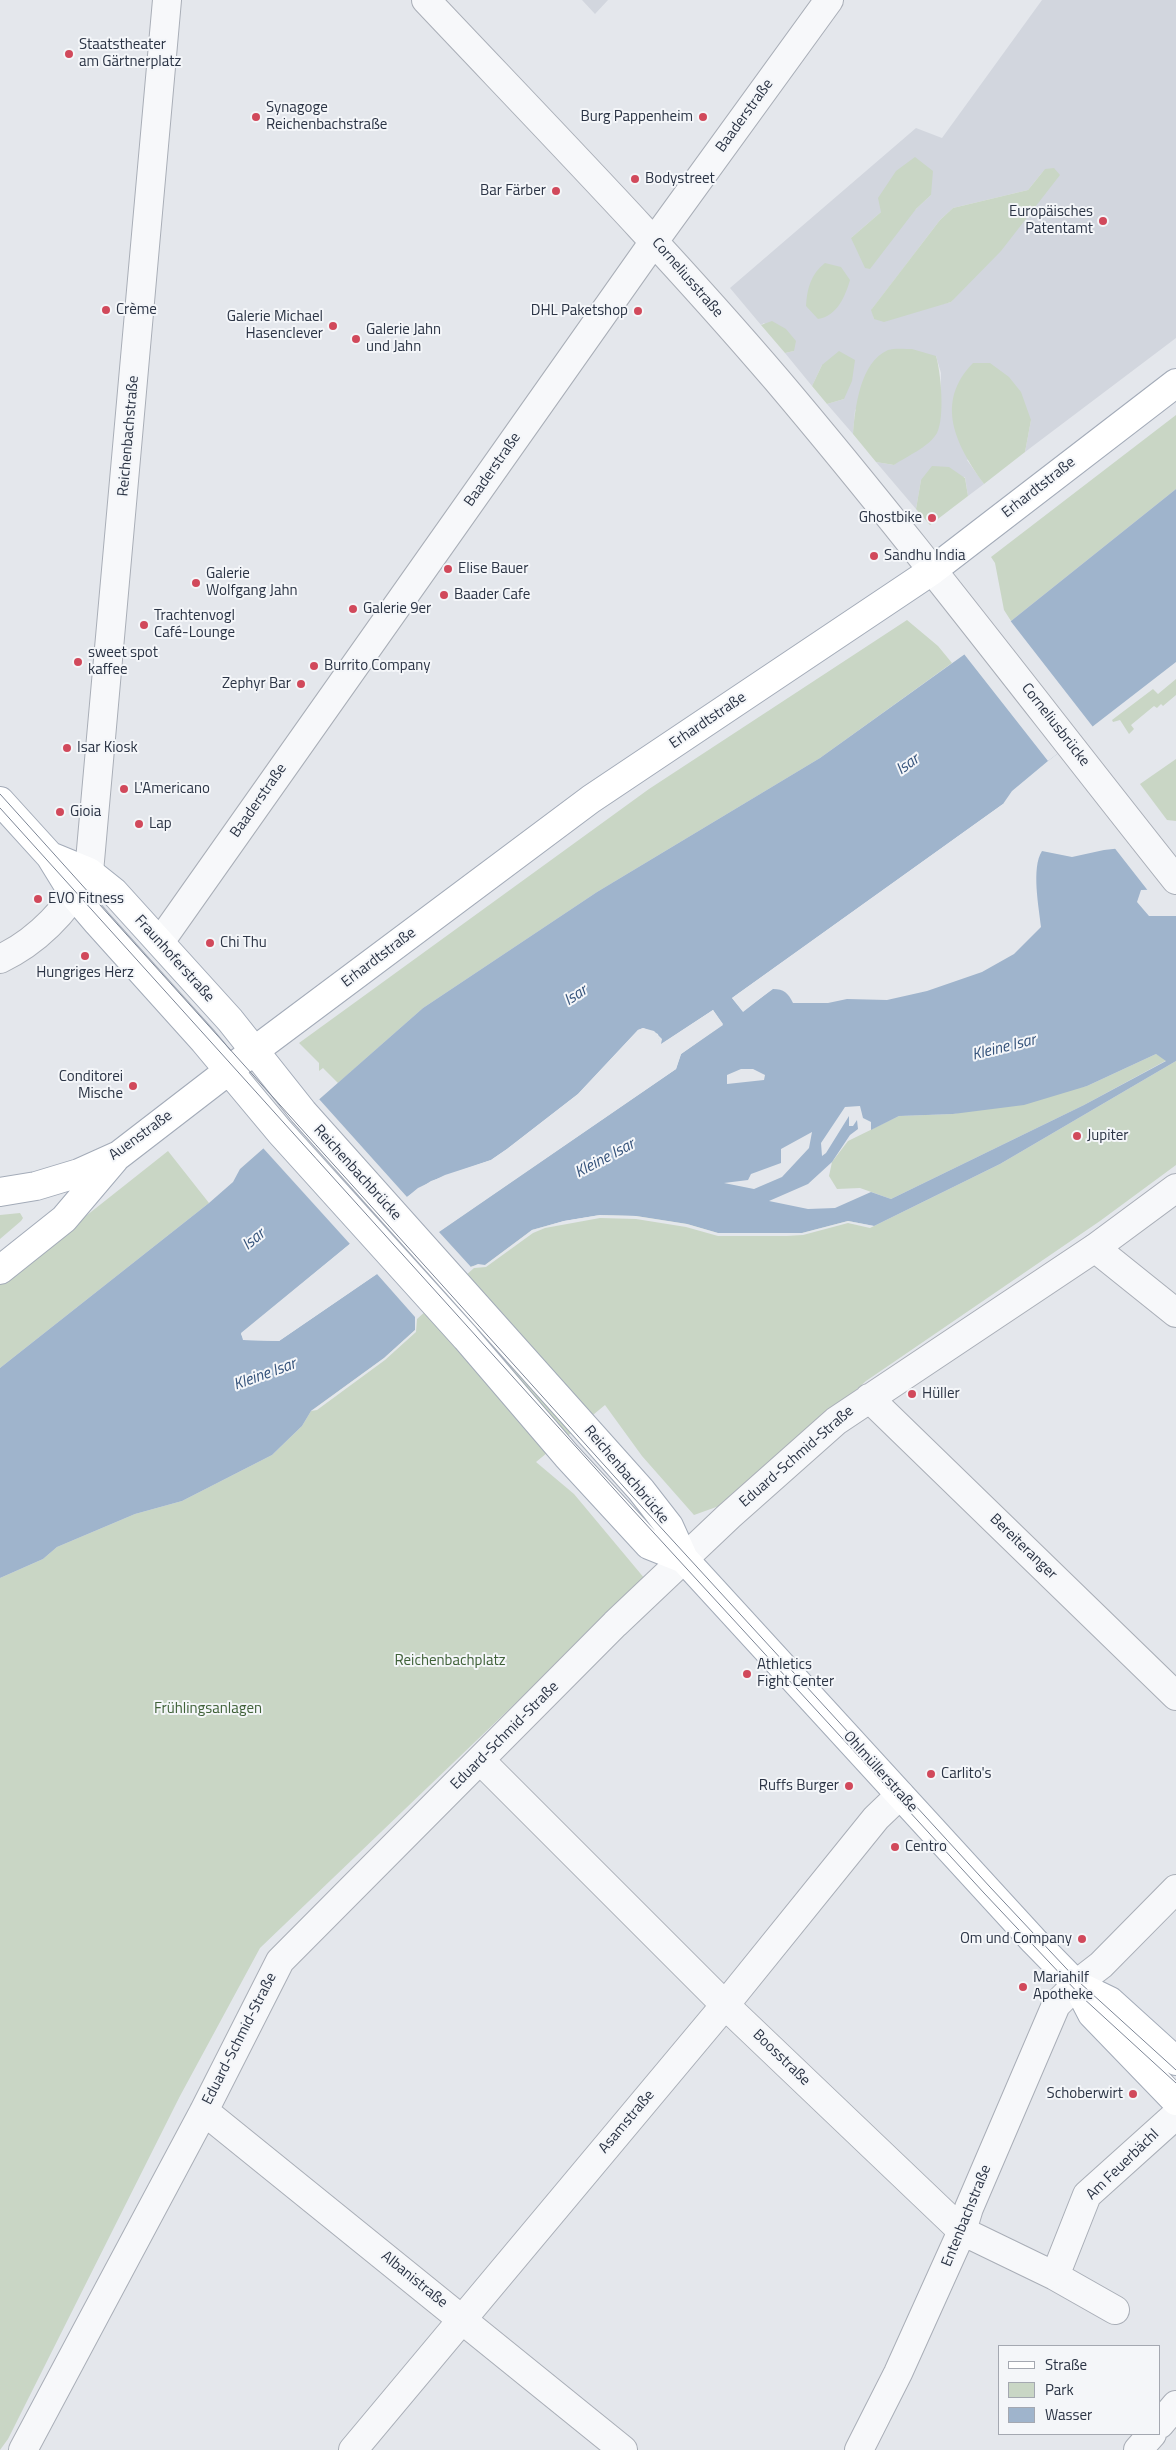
<!DOCTYPE html>
<meta charset="utf-8">
<style>
body{margin:0}
#map{position:relative;width:1176px;height:2450px;overflow:hidden;background:#e4e7ec;font-family:"Titillium Web",sans-serif}
canvas{display:block}
.legend{position:absolute;left:998px;top:2345px;width:162px;height:90px;box-sizing:border-box;background:#f4f6f9;border:1px solid #a4a8b1;margin:0;padding:6px 9px;list-style:none;font-size:15px;color:#2b3445}
.legend li{display:flex;align-items:center;gap:10px;height:25px}
.legend b{width:25px;border:1px solid #a4a8b1}
</style>
<div id="map">
<canvas width="1176" height="2450"></canvas>
<ul class="legend">
<li><b style="height:6px;background:#fff"></b>Straße</li>
<li><b style="height:14px;background:#c9d6c5"></b>Park</li>
<li><b style="height:14px;background:#9fb4cc"></b>Wasser</li>
</ul>
</div>
<script>
const ctx = document.querySelector('canvas').getContext('2d');
ctx.lineJoin = 'round';
function fillPath(path, color) {
  ctx.fillStyle = color;
  ctx.fill(path, 'evenodd');
}
function strokePath(path, color, width, dash) {
  ctx.strokeStyle = color;
  ctx.lineWidth = width;
  ctx.lineCap = dash ? 'butt' : 'round';
  ctx.setLineDash(dash || []);
  ctx.stroke(path);
}
function write(font, color, halo, rows, align = 'center') {
  ctx.font = font + ' "Titillium Web",sans-serif';
  ctx.lineWidth = 4;
  ctx.setLineDash([]);
  ctx.textBaseline = 'middle';
  ctx.strokeStyle = halo;
  ctx.fillStyle = color;
  for (const [text, x, y, turn = 0] of rows) {
    ctx.save();
    ctx.translate(x, y);
    ctx.rotate((+turn || 0) * Math.PI / 180);
    ctx.textAlign = isNaN(turn) ? turn : align;
    if (halo) ctx.strokeText(text, 0, 0);
    ctx.fillText(text, 0, 0);
    ctx.restore();
  }
}
const built = new Path2D(`
 M582,0H608L595,14Z
 M1042,0H1176V338L1025,452L1031,420L967,460L984,484L968,496L965,477L921,480L916,509L876,462L894,465L940,419L941,373L936,356L855,410L853,434L827,404L844,399L822,365L812,386L785,353L794,351L764,323L761,325L730,288L916,128L942,138ZM1045,169L951,302L874,319L872,309L940,220L953,208L1028,190ZM931,195L916,209L851,238L881,212Z`);
const green = new Path2D(`
 M915,157L933,171L931,195L916,209L870,269L865,268L851,238L881,212L878,198L896,171Z
 M1054,168L1060,175L1001,251L951,302L884,322L874,319L871,310L940,220L953,208L1028,190L1045,169Z
 M825,263L841,267L850,280C845,297 837,316 818,319L806,306C807,288 811,274 825,263Z
 M772,321L786,329L796,341L794,351L785,353L761,325Z
 M912,349L936,356C941,373 945,417 937,433C929,447 907,456 894,465L876,462L853,434C855,408 860,362 888,350C894,348 905,349 912,349Z
 M839,351L855,360L852,381L844,399L827,404L812,386L822,365Z
 M973,363H990L1009,377L1021,392L1031,420L1025,452L984,484C956,445 934,403 973,363Z
 M1176,415V489L1011,621L1004,610L995,563L991,557Z
 M932,466L949,467L965,478L968,496L930,525L916,509L921,480Z
 M907,620L938,646L952,663L820,758L597,892L423,1008L338,1083L323,1068L319,1071V1063L299,1043L649,789Z
 M1176,679V695L1163,706L1161,704L1157,708L1154,706L1131,725L1134,729L1129,734L1120,720L1113,722L1112,720L1153,689L1158,694Z
 M1176,759V821L1167,820L1140,784Z
 M1156,1054L1167,1060L1084,1105L891,1199L860,1188L837,1189L829,1176L832,1162L848,1141L899,1116L953,1114L1087,1086Z
 M1176,1061V1165L1100,1221L866,1381L733,1501L694,1515L642,1456L605,1405L536,1462L574,1494L645,1579L260,1948L180,2096L8,2439L0,2450V1578L43,1559L57,1547L135,1514L182,1501L272,1455L302,1426L311,1411L472,1266L532,1230L545,1226L600,1215L848,1221L874,1226L1000,1164Z
 M168,1151L209,1203L0,1368V1284Z
 M20,1213L23,1218L21,1221L0,1239V1215Z`);
const water = new Path2D(`
 M1176,489V662L1048,761L1012,791L1003,804L732,998L743,1011L773,989C784,989 788,993 793,1003H828L847,999L887,1000L927,991L982,972L1014,954L1041,927C1039,907 1031,868 1042,851L1072,857L1104,850L1176,842V889L1141,890L1137,902L1149,916H1176V1061L1000,1164L874,1226L848,1221L802,1233H718L687,1224L636,1216L600,1215L564,1221L532,1230L485,1265L472,1266L415,1317V1330L384,1358L311,1411L302,1426L272,1455L182,1501L135,1514L57,1547L43,1559L0,1578V1368L209,1203L233,1182L240,1169L423,1008L597,892L820,758L1011,621ZM713,1010L723,1024L681,1054L676,1069L279,1341L243,1340L241,1333L418,1188L445,1175L491,1160L507,1149L578,1094L638,1030L643,1028L658,1034L660,1045ZM1156,1054L1166,1061L1084,1105L891,1199L871,1192L835,1208L808,1209L769,1201L808,1184L832,1162L850,1135L858,1129L857,1120L853,1126H849V1116L826,1153L822,1156L821,1143L845,1107L860,1106L863,1118L871,1122V1130L899,1116L953,1114L1024,1105L1087,1086ZM741,1069H753L765,1075L764,1080L727,1084V1075ZM812,1132L809,1148L782,1177L754,1189L724,1183L748,1180L751,1174L781,1163V1149Z`);
const pier = new Path2D(`
 M1009,619L1093,727L1048,761L964,654Z
 M1003,804L1002,808L735,998L743,1008L772,986H776L743,1012L732,998Z
 M1176,840V892H1149L1113,846Z
 M713,1010L723,1025L681,1054L676,1069L439,1232L471,1267L478,1264L485,1265L532,1230L564,1221L600,1215L636,1216L687,1224L718,1233H802L848,1221L874,1226L870,1228L848,1223L803,1235L787,1236H718L686,1227L636,1219L600,1218L545,1228L533,1233L486,1267L474,1268L417,1319L416,1332L385,1360L317,1410L311,1411L384,1358L415,1330V1317L377,1274L279,1341L244,1340L241,1334L350,1244L263,1148L319,1099L407,1197L431,1181L491,1160L507,1149L578,1094L638,1030L643,1028L654,1031L662,1039L661,1044ZM712,1013L720,1024L679,1052L674,1067L278,1339L245,1337L244,1334L419,1190L446,1178L492,1162L554,1117L579,1096L639,1033L649,1031L656,1036L659,1039L658,1045L661,1047Z`);
const minor = new Path2D(`
 M426,0C544,125 665,249 777,380C915,543 1043,713 1176,880
 M160,942L655,240L829,0
 M0,959C38,941 68,908 89,872L167,0
 M1095,1248L1176,1313
 M869,1398L1176,1696
 M481,1761L725,2005L962,2231L1055,2276L1115,2310
 M204,2111L623,2450
 M1055,2276L1087,2195L1176,2115
 M1160,2424L1176,2405
 M23,2450L204,2111L280,1961L615,1624L729,1516L836,1421L1095,1248L1176,1188
 M353,2450L725,2005L876,1818L900,1795
 M859,2450L898,2373L962,2231L969,2208L1056,2005L1079,1982L1101,1965L1176,1889
 M1138,2450L1152,2434`);
const major = new Path2D(`
 M0,801L50,856L74,895L97,922L204,1041L280,1132L466,1338L567,1456L649,1545L684,1559
 M50,856L89,872L114,892L230,1020L303,1112L641,1490L669,1526L684,1559L1034,1941L1077,1985L1110,2001L1176,2061
 M0,1192L36,1186L79,1173L119,1155L254,1051L591,799L933,570L1176,383
 M0,1270L64,1219L114,1160
 M1077,1985L1092,2014L1176,2101`);
const tram = new Path2D(`
 M0,794L632,1496L990,1887L1079,1982L1176,2070
 M0,808L632,1509L984,1893L1082,1997L1176,2083`);
const markers = [
 [69,54,5,"#d1495b"],
 [256,117,5,"#d1495b"],
 [703,117,5,"#d1495b"],
 [635,179,5,"#d1495b"],
 [556,191,5,"#d1495b"],
 [1103,221,5,"#d1495b"],
 [106,310,5,"#d1495b"],
 [638,311,5,"#d1495b"],
 [333,326,5,"#d1495b"],
 [356,339,5,"#d1495b"],
 [932,518,5,"#d1495b"],
 [874,556,5,"#d1495b"],
 [448,569,5,"#d1495b"],
 [196,583,5,"#d1495b"],
 [444,595,5,"#d1495b"],
 [353,609,5,"#d1495b"],
 [144,625,5,"#d1495b"],
 [78,662,5,"#d1495b"],
 [314,666,5,"#d1495b"],
 [301,684,5,"#d1495b"],
 [67,748,5,"#d1495b"],
 [124,789,5,"#d1495b"],
 [60,812,5,"#d1495b"],
 [139,824,5,"#d1495b"],
 [38,899,5,"#d1495b"],
 [210,943,5,"#d1495b"],
 [85,956,5,"#d1495b"],
 [133,1086,5,"#d1495b"],
 [1077,1136,5,"#d1495b"],
 [912,1394,5,"#d1495b"],
 [747,1674,5,"#d1495b"],
 [931,1774,5,"#d1495b"],
 [849,1786,5,"#d1495b"],
 [895,1847,5,"#d1495b"],
 [1082,1939,5,"#d1495b"],
 [1023,1987,5,"#d1495b"],
 [1133,2094,5,"#d1495b"]
];
const poiNames = [
 ["Staatstheater",79,45],
 ["am Gärtnerplatz",79,62],
 ["Synagoge",266,108],
 ["Reichenbachstraße",266,125],
 ["Burg Pappenheim",693,117,"right"],
 ["Bodystreet",645,179],
 ["Bar Färber",546,191,"right"],
 ["Europäisches",1093,212,"right"],
 ["Patentamt",1093,229,"right"],
 ["Crème",116,310],
 ["DHL Paketshop",628,311,"right"],
 ["Galerie Michael",323,317,"right"],
 ["Hasenclever",323,334,"right"],
 ["Galerie Jahn",366,330],
 ["und Jahn",366,347],
 ["Ghostbike",922,518,"right"],
 ["Sandhu India",884,556],
 ["Elise Bauer",458,569],
 ["Galerie",206,574],
 ["Wolfgang Jahn",206,591],
 ["Baader Cafe",454,595],
 ["Galerie 9er",363,609],
 ["Trachtenvogl",154,616],
 ["Café-Lounge",154,633],
 ["sweet spot",88,653],
 ["kaffee",88,670],
 ["Burrito Company",324,666],
 ["Zephyr Bar",291,684,"right"],
 ["Isar Kiosk",77,748],
 ["L'Americano",134,789],
 ["Gioia",70,812],
 ["Lap",149,824],
 ["EVO Fitness",48,899],
 ["Chi Thu",220,943],
 ["Hungriges Herz",85,973,"center"],
 ["Conditorei",123,1077,"right"],
 ["Mische",123,1094,"right"],
 ["Jupiter",1087,1136],
 ["Hüller",922,1394],
 ["Athletics",757,1665],
 ["Fight Center",757,1682],
 ["Carlito's",941,1774],
 ["Ruffs Burger",839,1786,"right"],
 ["Centro",905,1847],
 ["Om und Company",1072,1939,"right"],
 ["Mariahilf",1033,1978],
 ["Apotheke",1033,1995],
 ["Schoberwirt",1123,2094,"right"]
];
const streetNames = [
 ["Baaderstraße",745,116,-54],
 ["Corneliusstraße",687,278,49],
 ["Reichenbachstraße",129,436,-85],
 ["Baaderstraße",493,470,-55],
 ["Erhardtstraße",1039,488,-38],
 ["Erhardtstraße",708,721,-34],
 ["Corneliusbrücke",1055,725,52],
 ["Baaderstraße",259,801,-55],
 ["Erhardtstraße",379,958,-37],
 ["Fraunhoferstraße",174,959,48],
 ["Auenstraße",141,1136,-36],
 ["Reichenbachbrücke",357,1173,48],
 ["Eduard-Schmid-Straße",797,1457,-41],
 ["Reichenbachbrücke",626,1475,50],
 ["Bereiteranger",1023,1547,44],
 ["Eduard-Schmid-Straße",505,1736,-45],
 ["Ohlmüllerstraße",880,1772,48],
 ["Eduard-Schmid-Straße",240,2039,-63],
 ["Boosstraße",781,2058,44],
 ["Asamstraße",627,2122,-50],
 ["Am Feuerbächl",1123,2165,-44],
 ["Entenbachstraße",967,2216,-68],
 ["Albanistraße",414,2280,39]
];
const parkNames = [
 ["Reichenbachplatz",450,1661],
 ["Frühlingsanlagen",208,1709]
];
const waterNames = [
 ["Isar",908,765,-36],
 ["Isar",576,996,-33],
 ["Kleine Isar",1004,1048,-14],
 ["Kleine Isar",605,1159,-28],
 ["Isar",254,1240,-40],
 ["Kleine Isar",265,1375,-20]
];
fillPath(built, '#d2d6de');
fillPath(green, '#c9d6c5');
fillPath(water, '#9fb4cc');
fillPath(pier, '#e4e7ec');
strokePath(minor, '#a9aeb7', 30);
strokePath(major, '#a3abb8', 30);
strokePath(minor, '#f7f8fa', 28);
strokePath(major, '#fff', 28);
strokePath(tram, '#7d8696', 1);
for (const [x, y, r, color] of markers) {
  const dot = new Path2D();
  dot.arc(x, y, r, 0, 2 * Math.PI);
  ctx.fillStyle = color;
  ctx.fill(dot);
  strokePath(dot, '#f4f6f9', 2);
}
write('15px', '#2b3445', '#f4f6f9', poiNames, 'left');
write('15px', '#2b3445', '#f4f6f9', streetNames);
write('15px', '#3f6138', '#f4f6f9', parkNames);
write('italic 16px', '#34527a', '#f4f6f9', waterNames);
</script>
